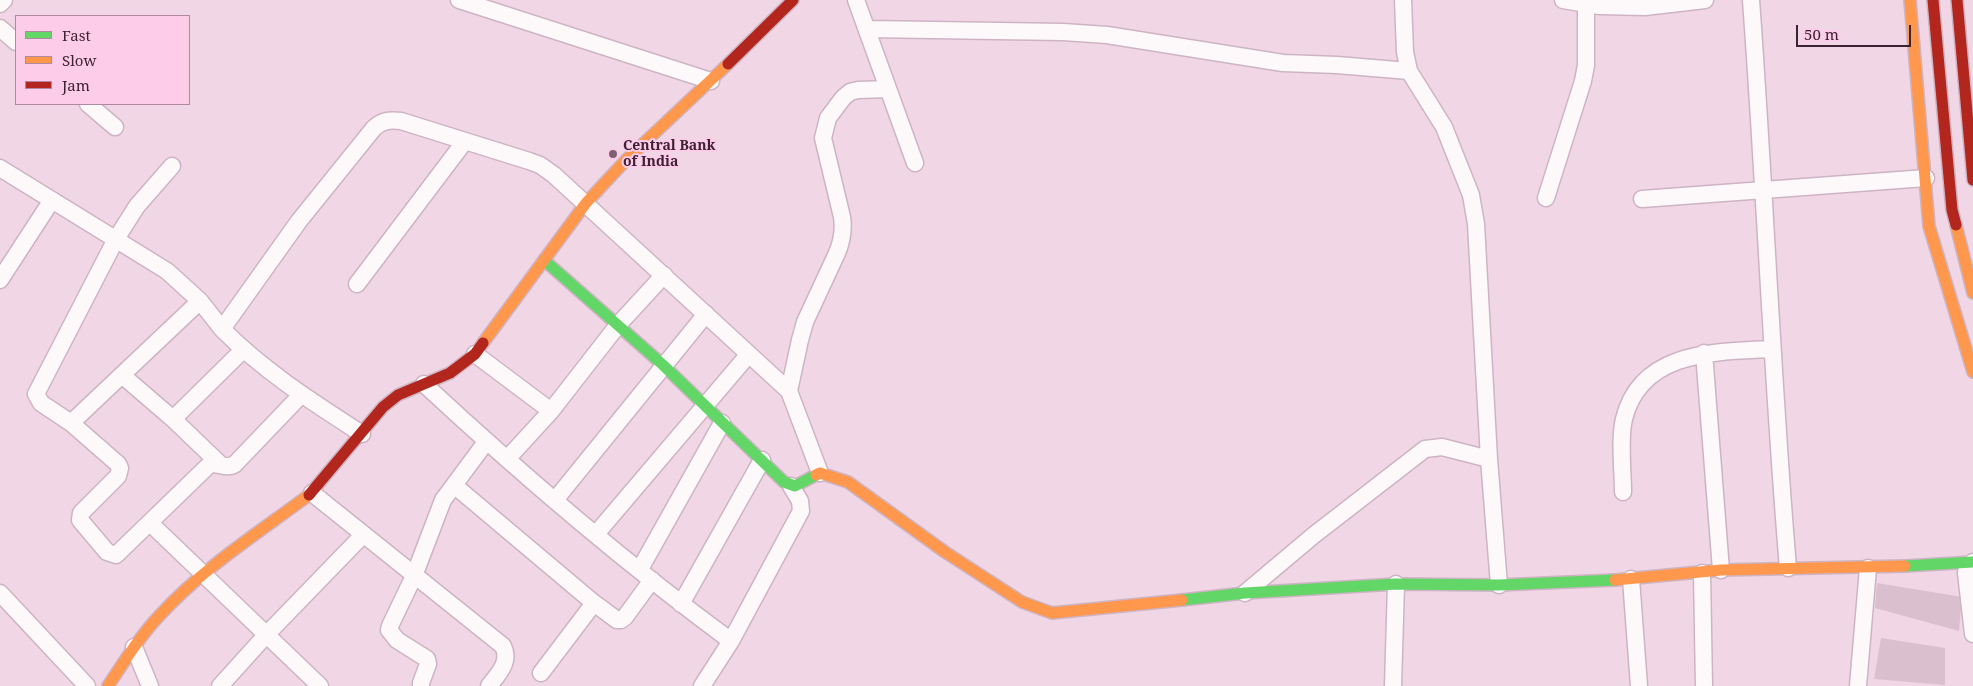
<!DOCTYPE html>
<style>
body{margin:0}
#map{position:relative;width:1973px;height:686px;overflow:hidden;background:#f1d7e6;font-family:"Noto Serif",serif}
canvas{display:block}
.legend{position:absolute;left:15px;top:15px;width:175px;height:90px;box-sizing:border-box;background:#fccce8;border:1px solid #b088a0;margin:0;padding:6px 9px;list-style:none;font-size:15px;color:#3f2134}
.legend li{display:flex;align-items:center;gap:10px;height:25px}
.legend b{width:25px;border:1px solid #b088a0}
.scale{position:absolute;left:1796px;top:25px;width:115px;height:22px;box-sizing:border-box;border:2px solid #3f2134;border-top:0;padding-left:6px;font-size:15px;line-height:18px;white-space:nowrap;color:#3f2134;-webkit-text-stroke:4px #fccce8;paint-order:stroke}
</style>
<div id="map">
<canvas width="1973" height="686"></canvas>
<ul class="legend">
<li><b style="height:6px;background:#63d668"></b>Fast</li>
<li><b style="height:6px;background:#ff974d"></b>Slow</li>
<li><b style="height:6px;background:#b3261e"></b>Jam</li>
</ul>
<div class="scale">50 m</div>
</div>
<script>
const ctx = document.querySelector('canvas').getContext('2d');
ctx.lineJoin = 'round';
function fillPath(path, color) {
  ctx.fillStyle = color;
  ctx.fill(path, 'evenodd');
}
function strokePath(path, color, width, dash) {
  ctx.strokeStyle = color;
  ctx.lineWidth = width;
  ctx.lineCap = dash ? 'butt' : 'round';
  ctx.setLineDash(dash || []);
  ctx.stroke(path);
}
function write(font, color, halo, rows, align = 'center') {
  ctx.font = font + ' "Noto Serif",serif';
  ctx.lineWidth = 4;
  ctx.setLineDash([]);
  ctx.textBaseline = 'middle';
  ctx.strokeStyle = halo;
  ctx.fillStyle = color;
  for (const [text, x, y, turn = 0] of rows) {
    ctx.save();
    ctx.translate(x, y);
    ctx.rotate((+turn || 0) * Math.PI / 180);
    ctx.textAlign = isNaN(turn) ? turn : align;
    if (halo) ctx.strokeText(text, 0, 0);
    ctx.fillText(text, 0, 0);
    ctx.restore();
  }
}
const building = new Path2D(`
 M1877,583L1962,597L1959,631L1875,608Z
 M1881,638L1945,648V685L1874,679Z`);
const street = new Path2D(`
 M459,0L711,81
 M856,0L915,163
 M1403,0L1405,52L1409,71L1444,127L1471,195L1476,224L1489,459L1499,585
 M1563,0L1599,6L1645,7L1705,0
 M1751,0C1765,189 1772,379 1788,568
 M0,4L4,0
 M0,28L16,42
 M868,29L1063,32L1107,35L1283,63L1337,65L1409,71
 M88,104L115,127
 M172,166L137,206L116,239L36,394L41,403L71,423L118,464L120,468L118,476L81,513L80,520L107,552L116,555L209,465C218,462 226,470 235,464L301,395
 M0,168L167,271L200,301L222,329
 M1546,198L1583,81L1586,65V3
 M1642,199L1926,178
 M0,280L52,200
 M357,284L465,141
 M1704,353L1721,570
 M475,354L551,411
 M123,376L173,419L221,465
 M424,384C522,475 624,562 731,641
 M789,391L800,340L805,322L837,253C842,241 844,230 842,217L823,138L828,118L843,98L850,92L858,90L888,89
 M173,419L243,350
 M71,423L200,301
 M362,434C311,401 265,372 222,329L299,221L374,128C383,120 389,120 401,121L529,161L540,165L554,175L789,391L820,473
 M507,459L551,411L618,325L664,275
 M455,486L594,603L617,620H621L625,617L652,580
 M1623,492C1623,470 1619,440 1624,419C1641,350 1716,352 1772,349
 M312,493L503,646C511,662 498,674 489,686
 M555,500L706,314
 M150,523L320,686
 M596,534L749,354
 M1973,562L1967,567L1966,573L1973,634
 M640,569L722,423
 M1702,573L1704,686
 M1631,579L1639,686
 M0,593L87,686
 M1245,593L1314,535L1425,449L1442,447L1489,459
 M681,604L762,460
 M134,647L150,686
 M541,673L594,603
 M220,686L267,634L363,535
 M421,686V683L428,664L427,659L397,640L389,630L390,626L414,576L443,500L486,442
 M702,686L731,641L801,511L800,501L791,486
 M1393,686L1396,584
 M1858,686L1868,568`);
const fast = new Path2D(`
 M544,260L663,365L784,482L795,486L816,475
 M1905,566L1973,562
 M1182,600L1245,593L1396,584L1499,585L1615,580`);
const slow = new Path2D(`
 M1910,0L1929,226L1973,372
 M1956,225L1973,293
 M483,343L586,203L627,159L728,64
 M816,475L820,473L848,482L945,552L1022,602L1052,613L1182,600
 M1615,580L1721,570L1905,566
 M108,686C124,662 140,636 160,615C203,568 258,533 309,495`);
const jam = new Path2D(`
 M1933,0L1952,210L1956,225
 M1957,0L1973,180
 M728,64L793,0
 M309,495L383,407L398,395L450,373L475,354L483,343`);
const markers = [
 [613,154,5,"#7d6172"]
];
const poiNames = [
 ["Central Bank",623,146],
 ["of India",623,162]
];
fillPath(building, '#dabfcf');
strokePath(street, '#ceb4c3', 19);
strokePath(fast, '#ceb4c3', 14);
strokePath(slow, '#ceb4c3', 14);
strokePath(jam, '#ceb4c3', 14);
strokePath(street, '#fdf9fb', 16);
strokePath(fast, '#63d668', 11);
strokePath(slow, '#ff974d', 11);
strokePath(jam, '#b3261e', 11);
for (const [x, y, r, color] of markers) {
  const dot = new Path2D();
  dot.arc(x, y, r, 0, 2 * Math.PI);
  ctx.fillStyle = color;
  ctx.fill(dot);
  strokePath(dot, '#fccce8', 2);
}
write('bold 14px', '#3f2134', '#fccce8', poiNames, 'left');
</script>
